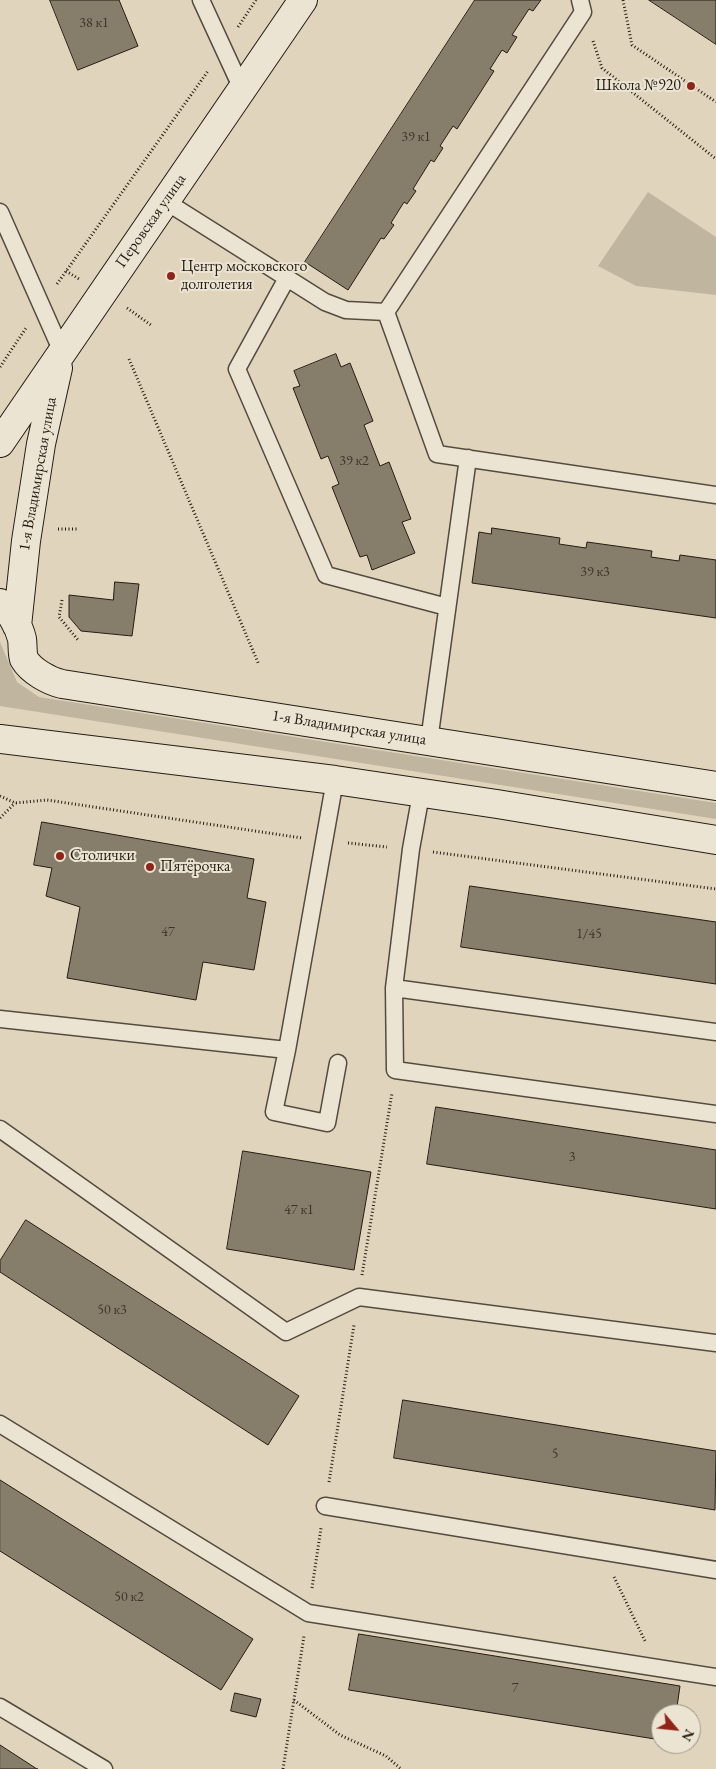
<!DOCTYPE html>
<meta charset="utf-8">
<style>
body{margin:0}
#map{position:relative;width:716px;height:1769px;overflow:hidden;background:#e0d5bc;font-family:"EB Garamond",serif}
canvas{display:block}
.north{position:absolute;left:651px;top:1704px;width:50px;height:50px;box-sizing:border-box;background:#ebe4d3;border:1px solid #9c9487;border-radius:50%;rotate:118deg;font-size:14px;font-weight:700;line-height:20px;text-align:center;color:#251d14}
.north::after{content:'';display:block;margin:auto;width:18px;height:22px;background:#8f2418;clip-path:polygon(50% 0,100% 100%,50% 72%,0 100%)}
</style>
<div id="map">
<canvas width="716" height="1769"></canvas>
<div class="north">N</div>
</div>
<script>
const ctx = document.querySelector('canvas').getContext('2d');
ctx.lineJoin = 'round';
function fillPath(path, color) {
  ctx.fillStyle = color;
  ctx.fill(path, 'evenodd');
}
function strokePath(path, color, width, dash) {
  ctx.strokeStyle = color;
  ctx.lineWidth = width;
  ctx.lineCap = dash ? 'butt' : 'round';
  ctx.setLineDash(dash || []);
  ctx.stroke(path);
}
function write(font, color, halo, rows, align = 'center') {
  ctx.font = font + ' "EB Garamond",serif';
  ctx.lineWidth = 4;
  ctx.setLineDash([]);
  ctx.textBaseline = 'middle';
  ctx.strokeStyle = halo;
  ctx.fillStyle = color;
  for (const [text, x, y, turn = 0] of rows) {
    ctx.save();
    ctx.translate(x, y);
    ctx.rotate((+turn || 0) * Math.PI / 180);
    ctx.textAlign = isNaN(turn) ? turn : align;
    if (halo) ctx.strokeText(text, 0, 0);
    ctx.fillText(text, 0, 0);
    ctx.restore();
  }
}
const green = new Path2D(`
 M648,192L716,237V295L636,286L598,266Z
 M0,642L17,682L39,697L716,803V819L0,706Z`);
const building = new Path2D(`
 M50,0H119L138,46L78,70Z
 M475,0H541L533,11L529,9L512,35L517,37L507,53L502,50L490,69L494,71L457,129L453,126L440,146L443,148L434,162L431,160L413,189L416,191L407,204L404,202L391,223L394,225L384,239L381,238L348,290L305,262Z
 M649,0H716V44Z
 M336,354L341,367L350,363L373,421L364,425L380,466L389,462L411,519L402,522L415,553L372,570L367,555L360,557L332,487L339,484L328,456L321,459L293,388L300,386L294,371Z
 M492,528L560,538L559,544L586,548L587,542L652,551L651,557L679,561L680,555L716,560V618L472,583L479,532L491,534Z
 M115,582L139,584L132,636L81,631L69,617V595L113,600Z
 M42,822L254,859L247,898L266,902L254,970L203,962L196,1000L67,978L80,907L46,896L52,868L34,865Z
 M470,886L716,922V984L461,947Z
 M436,1107L716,1150V1209L427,1164Z
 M243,1151L371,1172L354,1270L227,1249Z
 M26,1220L299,1396L268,1445L0,1272V1261Z
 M403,1400L716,1451L715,1510L394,1458Z
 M0,1480L253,1639L221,1690L0,1551Z
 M359,1634L680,1686L676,1714H661V1740L349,1690Z
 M235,1693L261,1699L256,1717L231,1711Z
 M0,1745L37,1769H38H0Z`);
const path = new Path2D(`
 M623,0L632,45L716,102
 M238,27L256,0
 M593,41L602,68L716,159
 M66,271L79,279
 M57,284L208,71
 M127,308L151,325
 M129,359L259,665
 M0,367L26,328
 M58,529H78
 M62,600L59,617L78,640
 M0,796L15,803L47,800L302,838
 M0,818L15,803
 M348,843L387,847
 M433,852L716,889
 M362,1275L392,1093
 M329,1482L354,1325
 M614,1577L646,1643
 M312,1588L321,1528
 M294,1700L340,1735L386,1756L401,1769
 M283,1769L304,1636`);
const service = new Path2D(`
 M201,0L242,89
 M580,0L583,12L386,312L437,454L716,495
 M165,201L325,302L346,310L386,312
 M0,212L62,352
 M287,278L237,369L326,575L447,607
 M429,741L468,458
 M421,794L411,849L394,988L395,1070L716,1114
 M394,988L716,1032
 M0,1019L287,1050L335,780
 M287,1050L274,1112L327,1123L338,1063
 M0,1129L286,1332L359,1297L716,1343
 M0,1424L308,1613L716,1677
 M325,1506L716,1570
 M0,1707L104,1769`);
const secondary = new Path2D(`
 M0,443L303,0
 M0,603C10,611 19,626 22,639C23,645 22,653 24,659C31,671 49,681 62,684L716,786
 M17,626L26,541L41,444L58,368
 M0,739L335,780L497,804L716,840`);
const markers = [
 [691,86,5,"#8f2418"],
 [171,276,5,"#8f2418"],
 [60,856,5,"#8f2418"],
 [150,867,5,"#8f2418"]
];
const numberNames = [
 ["38 к1",94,23],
 ["39 к1",416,137],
 ["39 к2",354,461],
 ["39 к3",595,572],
 ["47",168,932],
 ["1/45",589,934],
 ["3",572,1157],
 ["47 к1",299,1210],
 ["50 к3",112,1310],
 ["5",555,1454],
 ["50 к2",129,1597],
 ["7",515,1688]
];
const poiNames = [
 ["Школа №920",681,86,"right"],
 ["Центр московского",181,267],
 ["долголетия",181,285],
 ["Столички",70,856],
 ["Пятёрочка",160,867]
];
const streetNames = [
 ["Перовская улица",151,221,-55],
 ["1-я Владимирская улица",38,474,-80],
 ["1-я Владимирская улица",349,728,9]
];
fillPath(green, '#c0b69f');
fillPath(building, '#867d6b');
strokePath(building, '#251d14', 1);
strokePath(service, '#544b3e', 19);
strokePath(secondary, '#251d14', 30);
strokePath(path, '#251d14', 3, [1, 2.5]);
strokePath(service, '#ebe4d3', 16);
strokePath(secondary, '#ebe4d3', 28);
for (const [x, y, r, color] of markers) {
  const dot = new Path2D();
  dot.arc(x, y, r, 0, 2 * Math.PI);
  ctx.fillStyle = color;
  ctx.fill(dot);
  strokePath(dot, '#ebe4d3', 2);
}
write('14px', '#3d352a', null, numberNames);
write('16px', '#251d14', '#ebe4d3', poiNames, 'left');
write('16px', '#251d14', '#ebe4d3', streetNames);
</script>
